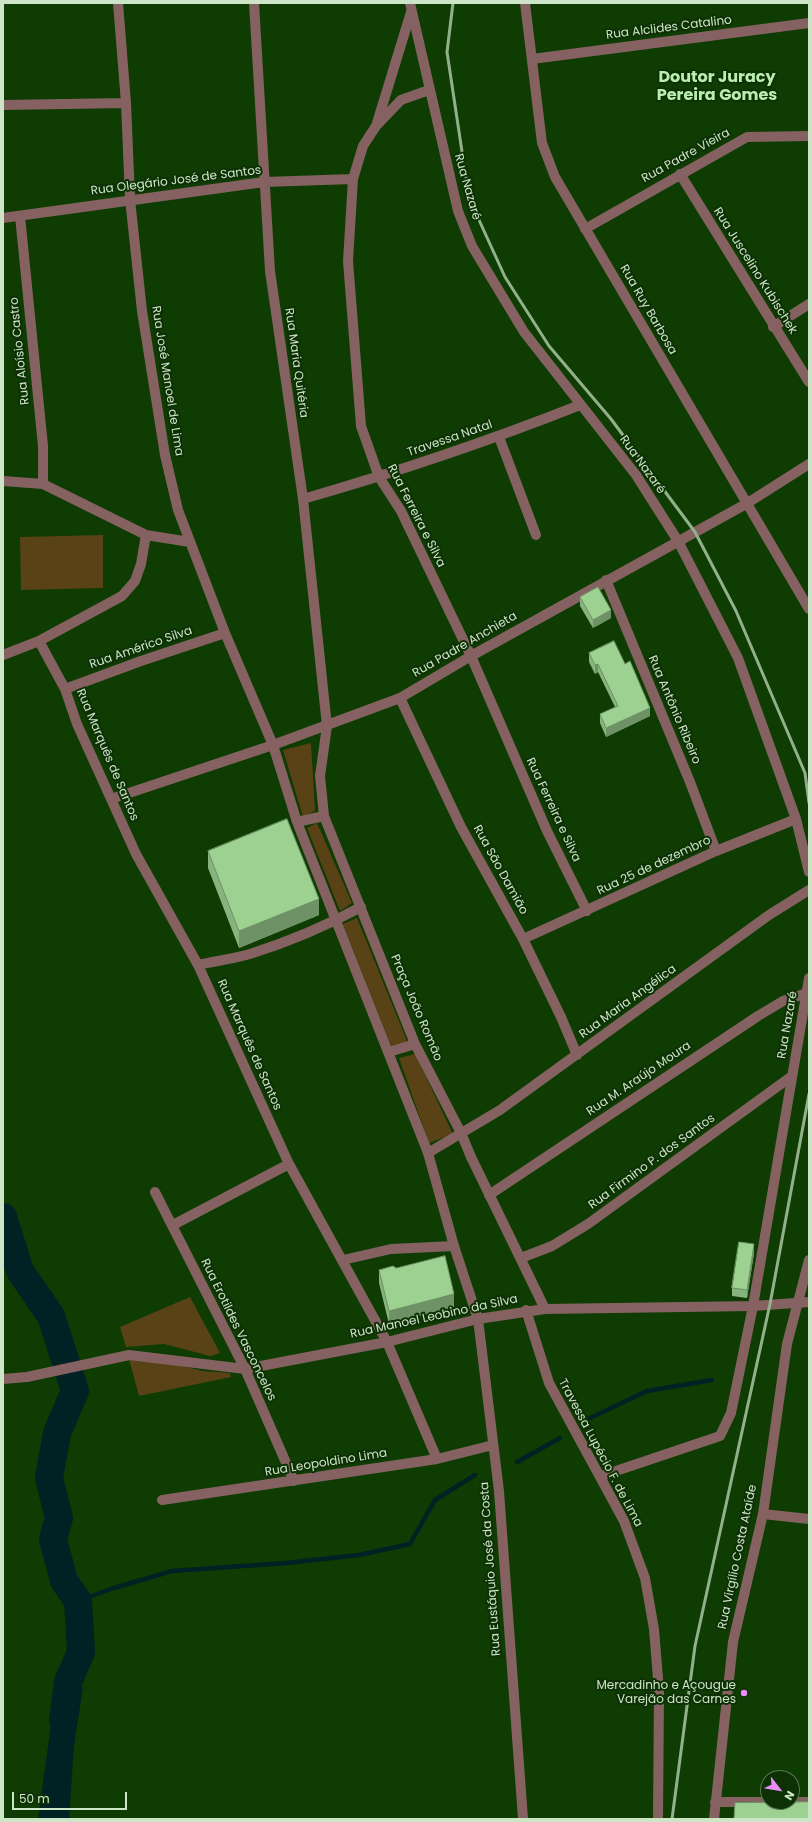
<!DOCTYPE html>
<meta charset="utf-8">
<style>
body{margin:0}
#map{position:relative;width:812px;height:1822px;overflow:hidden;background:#0e3c02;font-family:Poppins,sans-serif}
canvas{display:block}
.frame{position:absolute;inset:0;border:4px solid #cce5c7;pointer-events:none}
.north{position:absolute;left:760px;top:1770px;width:40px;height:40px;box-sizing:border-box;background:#0d3005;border:1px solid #597853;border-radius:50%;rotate:121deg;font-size:11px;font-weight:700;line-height:16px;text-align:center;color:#cce5c7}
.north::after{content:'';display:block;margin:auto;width:14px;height:18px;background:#e98dfe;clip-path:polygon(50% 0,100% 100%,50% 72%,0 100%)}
.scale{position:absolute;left:12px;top:1792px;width:115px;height:18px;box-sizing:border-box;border:2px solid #cce5c7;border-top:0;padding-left:5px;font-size:12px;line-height:14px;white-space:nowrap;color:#cce5c7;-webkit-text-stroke:3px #0d3005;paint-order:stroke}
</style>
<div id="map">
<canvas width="812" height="1822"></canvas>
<div class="frame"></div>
<div class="north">N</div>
<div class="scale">50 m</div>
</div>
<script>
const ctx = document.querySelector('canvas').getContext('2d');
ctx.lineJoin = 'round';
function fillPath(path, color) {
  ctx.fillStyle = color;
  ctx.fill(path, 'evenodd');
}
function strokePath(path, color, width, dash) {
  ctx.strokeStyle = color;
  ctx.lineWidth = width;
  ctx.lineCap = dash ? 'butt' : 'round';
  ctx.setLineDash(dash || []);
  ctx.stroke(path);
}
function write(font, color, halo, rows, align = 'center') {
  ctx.font = font + ' Poppins,sans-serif';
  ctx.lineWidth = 4;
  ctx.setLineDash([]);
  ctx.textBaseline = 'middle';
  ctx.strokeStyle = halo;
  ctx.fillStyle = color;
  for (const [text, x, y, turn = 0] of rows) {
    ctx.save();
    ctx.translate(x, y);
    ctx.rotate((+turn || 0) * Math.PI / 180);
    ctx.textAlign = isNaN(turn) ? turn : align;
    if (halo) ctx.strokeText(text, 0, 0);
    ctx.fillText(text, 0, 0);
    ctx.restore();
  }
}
const green = new Path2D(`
 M103,535V588L21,590L20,537Z
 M311,743L315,811L303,817L283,750Z
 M317,823L352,903L340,911L307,828Z
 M357,918L407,1041L392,1048L343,924Z
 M415,1054L453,1134L429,1143L399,1058Z
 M190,1297L220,1353L210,1356L164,1344L126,1347L120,1327Z
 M129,1359L168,1362L202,1371L230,1373L231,1377L139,1396Z`);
const water = new Path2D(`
 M57,1681L68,1682L83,1687L74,1746L69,1819H38Z`);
const stream = new Path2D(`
 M590,1418L647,1391L712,1380
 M517,1462L560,1438
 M78,1601L114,1588L172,1571L286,1563L359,1555L410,1544L435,1500L475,1475`);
const river = new Path2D(`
 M3,1217L20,1271L51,1316L75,1391L57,1433L49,1478L59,1518L53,1539L64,1581L78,1601L81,1652L68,1682L63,1720`);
const minor = new Path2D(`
 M254,3L270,271L303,499L327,726
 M410,3L458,211L472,246L524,332L636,475L678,541L738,658L796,819L809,872
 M525,3L542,143L555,177L809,609
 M532,59L809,23
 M429,90L401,100L376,126L363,146L353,179L348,261L361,426L379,477L401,511L471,656L547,831L587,911
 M3,105L126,103
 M377,123L411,12
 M680,174L809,382
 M20,216L43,446V484
 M3,218L264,182L353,179
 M585,229L747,137L809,136
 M773,327L809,304
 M499,437L536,535
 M3,481L43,484L146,535L190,542
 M303,499C397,472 489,441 580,405
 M606,580L690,782L716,851
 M39,641L65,689L77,724L136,854L198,965L289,1164L387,1342L437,1459
 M3,655L39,641L122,596L135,581L141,564L146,535
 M65,689L141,661L225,633
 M400,698L461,827L523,939L561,1017L577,1055
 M111,799L273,745L225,633L178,510L165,455L142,311L130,199L126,103L118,3
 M523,939L716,851L796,819
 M198,965C215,961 233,959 250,954C288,942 326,926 361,907
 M428,1153L500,1110L769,915L809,890
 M155,1192L245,1369L294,1481
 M489,1195L758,1016L783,1001L807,993
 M173,1225L289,1164
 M521,1258L552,1246L588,1224L792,1076
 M343,1260L391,1249L454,1246
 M526,1310L549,1383L624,1521L645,1578L654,1629L659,1691L658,1819
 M3,1379L27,1377L129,1355L245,1369L387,1342L478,1319L499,1491L523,1819
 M601,1476L720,1436L731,1413L753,1306L809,978
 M162,1500L437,1459L493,1445
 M763,1514L809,1519
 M715,1802H809
 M714,1819L733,1642L763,1514L787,1344L809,1260`);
const tertiary = new Path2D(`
 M809,464L746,504L471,656L400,698L273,745L297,822L428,1153L454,1246L478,1319L545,1309L753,1306L809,1302
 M327,726L320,776L324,816L415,1044L461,1133L471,1157L545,1309
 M297,822L324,816
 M389,1052L415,1044`);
const rail = new Path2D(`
 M453,3L447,52L469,198L505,277L549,346L611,419L695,532L736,611L805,773L809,803
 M672,1819L695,1646L770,1304L809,1094`);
const wall = new Path2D(`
 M580,597L611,618L593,628L580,606Z
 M589,653L625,664L650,716L606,737L600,723V714L615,707L598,672L595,674L589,662Z
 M208,851L319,915L239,948L208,868Z
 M754,1253L747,1298L732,1296V1288Z
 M379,1270L454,1307L389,1324L379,1283Z`);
const shadedWall = new Path2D(`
 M611,610V618L593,628V620Z
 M598,664V672L595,674V665Z
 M650,708V716L606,737V728Z
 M319,899V915L239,948V931Z
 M754,1244V1253L747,1298V1290Z
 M454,1294V1307L389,1324V1311Z`);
const building = new Path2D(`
 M598,587L611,610L593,620L580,597Z
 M614,641L625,664L630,661L650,708L606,728L600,714L618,706L598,664L595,665L589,653Z
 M287,819L319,899L239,931L208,851Z
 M739,1242L754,1244L747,1290L732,1288Z
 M445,1256L454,1294L389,1311L379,1270L393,1266L396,1268Z
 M809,1802V1819H734L735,1803Z`);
const markers = [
 [744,1693,4,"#e98dfe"]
];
const streetNames = [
 ["Rua Alclides Catalino",669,28,-7],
 ["Rua Padre Vieira",686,156,-29],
 ["Rua Olegário José de Santos",176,181,-7],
 ["Rua Nazaré",467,187,74],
 ["Rua Juscelino Kubischek",755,271,58],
 ["Rua Ruy Barbosa",648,310,60],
 ["Rua Aloísio Castro",20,351,-96],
 ["Rua Maria Quitéria",296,363,82],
 ["Rua José Manoel de Lima",167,381,81],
 ["Travessa Natal",450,439,-19],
 ["Rua Nazaré",642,465,54],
 ["Rua Ferreira e Silva",416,516,63],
 ["Rua Padre Anchieta",465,645,-30],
 ["Rua Américo Silva",141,648,-19],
 ["Rua Antônio Ribeiro",674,710,67],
 ["Rua Marquês de Santos",107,755,67],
 ["Rua Ferreira e Silva",553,810,65],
 ["Rua 25 de dezembro",654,866,-25],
 ["Rua São Damião",500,870,61],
 ["Rua Maria Angélica",628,1002,-36],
 ["Praça João Romão",416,1008,67],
 ["Rua Nazaré",788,1025,-80],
 ["Rua Marquês de Santos",249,1045,66],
 ["Rua M. Araújo Moura",639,1079,-34],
 ["Rua Firmino P. dos Santos",652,1162,-36],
 ["Rua Manoel Leobino da Silva",434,1317,-12],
 ["Rua Erotildes Vasconcelos",238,1330,64],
 ["Travessa Lupécio F. de Lima",600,1453,62],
 ["Rua Leopoldino Lima",326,1463,-9],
 ["Rua Virgílio Costa Ataíde",738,1557,-78],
 ["Rua Eustáquio José da Costa",491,1569,-94]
];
const poiNames = [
 ["Mercadinho e Açougue",736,1686],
 ["Varejão das Carnes",736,1700]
];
const districtNames = [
 ["Doutor Juracy",717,78],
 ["Pereira Gomes",717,96]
];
fillPath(green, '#594216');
fillPath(water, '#002224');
strokePath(stream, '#002224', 4.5);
strokePath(river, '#002224', 28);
strokePath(minor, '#856261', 10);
strokePath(tertiary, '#856261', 10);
strokePath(rail, '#92b18b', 3);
fillPath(wall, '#87b47e');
fillPath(shadedWall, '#6e9266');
fillPath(building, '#9dd192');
strokePath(building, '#6e9266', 1);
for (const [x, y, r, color] of markers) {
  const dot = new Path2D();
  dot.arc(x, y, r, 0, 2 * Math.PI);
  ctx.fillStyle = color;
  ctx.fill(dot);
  strokePath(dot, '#0d3005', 1.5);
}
write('12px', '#cce5c7', '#0d3005', streetNames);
write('12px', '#cce5c7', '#0d3005', poiNames, 'right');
write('bold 16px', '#baedaf', '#0d3005', districtNames);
</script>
